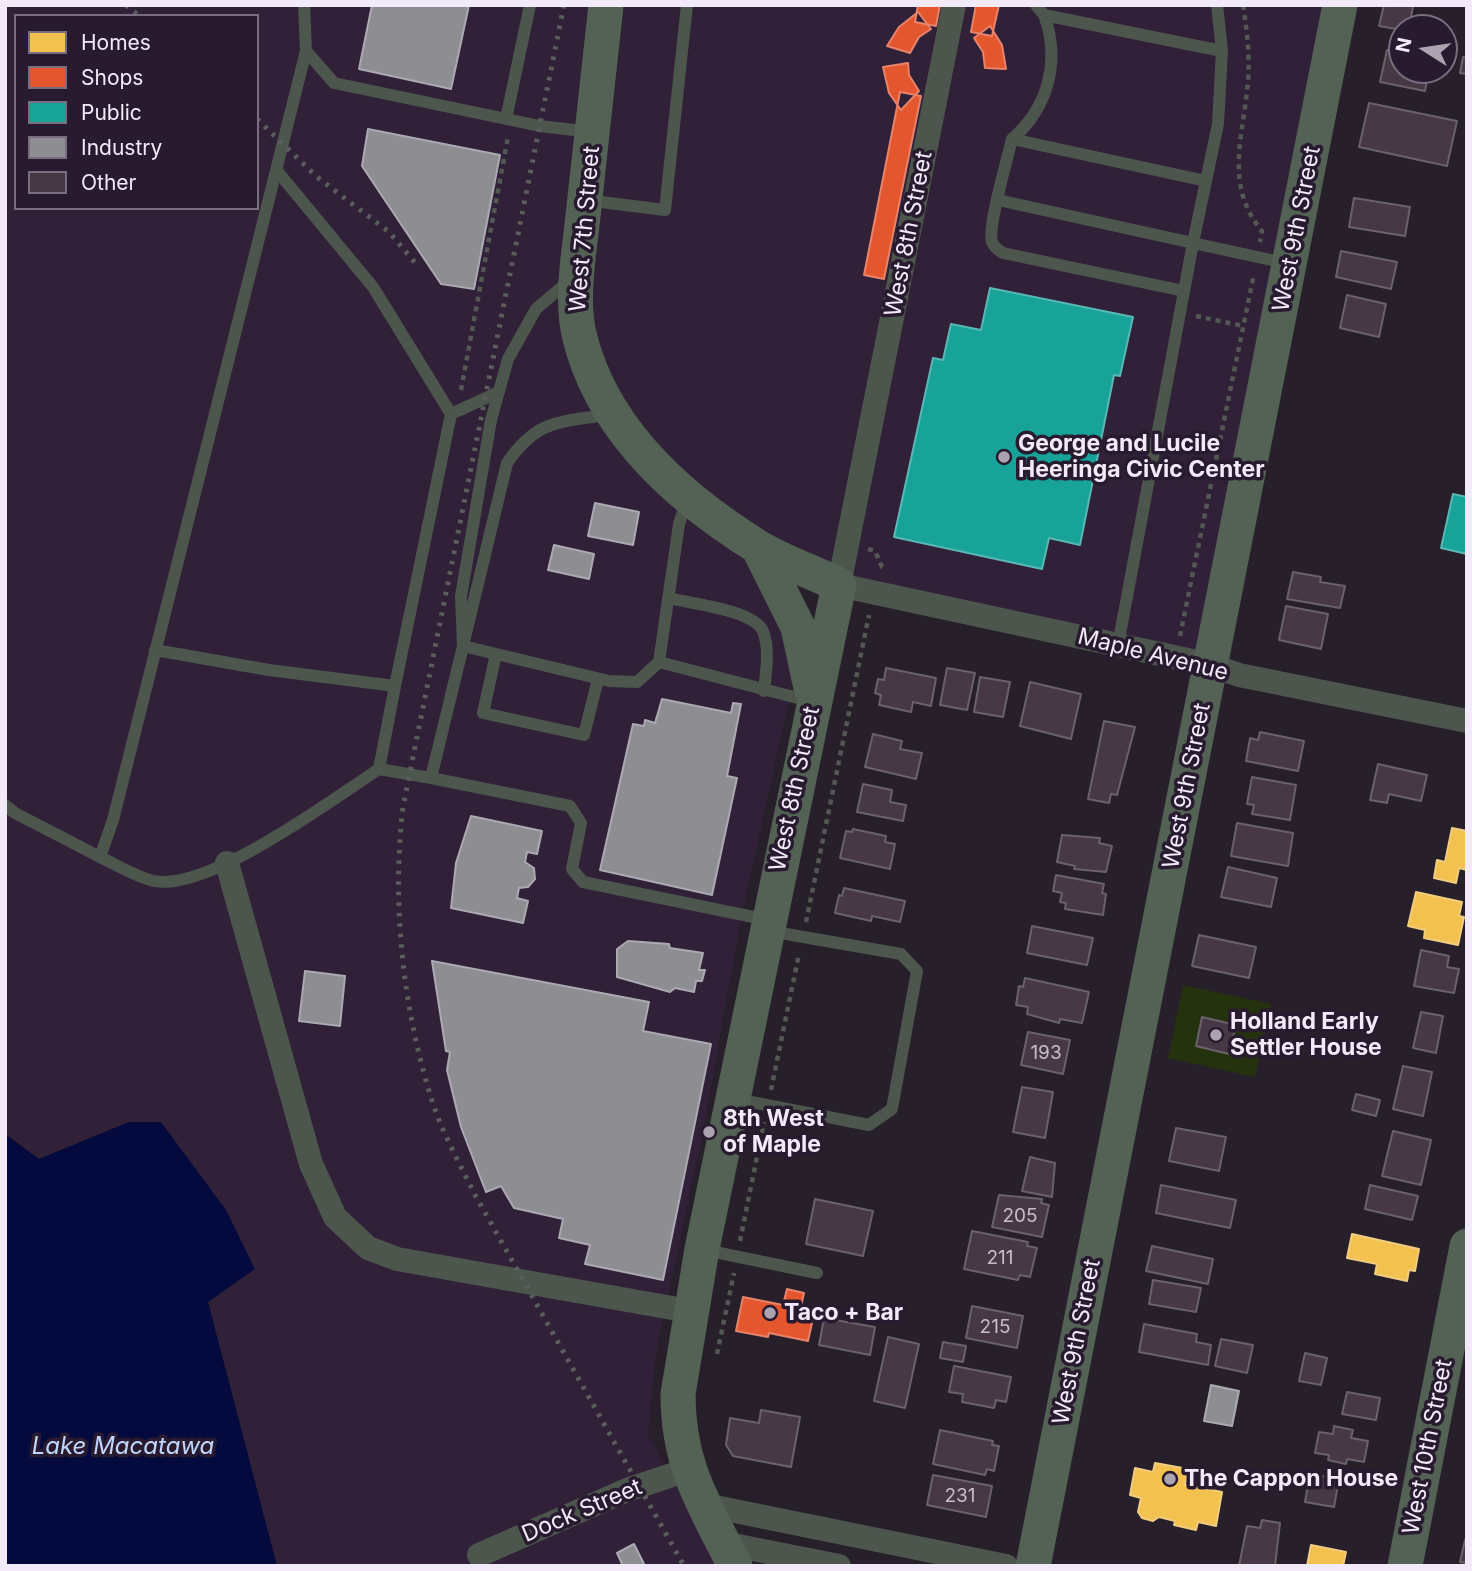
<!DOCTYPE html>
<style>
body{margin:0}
#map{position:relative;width:1472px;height:1571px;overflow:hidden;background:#27202a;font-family:Inter,sans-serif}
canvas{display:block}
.frame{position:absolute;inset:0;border:7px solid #f2eaf8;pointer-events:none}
.legend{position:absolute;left:14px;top:14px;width:245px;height:196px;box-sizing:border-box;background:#281b2f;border:2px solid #796e7f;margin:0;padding:9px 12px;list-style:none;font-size:21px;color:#f2eaf8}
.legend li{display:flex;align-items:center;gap:14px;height:35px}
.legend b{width:35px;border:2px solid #796e7f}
.north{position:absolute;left:1388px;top:14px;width:70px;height:70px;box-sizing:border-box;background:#281b2f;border:2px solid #796e7f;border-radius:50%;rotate:282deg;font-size:19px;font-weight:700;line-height:28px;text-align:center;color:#f2eaf8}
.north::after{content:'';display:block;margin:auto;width:24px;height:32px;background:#aba3b0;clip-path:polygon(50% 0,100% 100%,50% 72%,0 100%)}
</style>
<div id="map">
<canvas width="1472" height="1571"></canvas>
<div class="frame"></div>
<ul class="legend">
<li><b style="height:19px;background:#f2c14e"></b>Homes</li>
<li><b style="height:19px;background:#e4572e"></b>Shops</li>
<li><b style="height:19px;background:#17a398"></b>Public</li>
<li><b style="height:19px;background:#8d8d92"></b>Industry</li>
<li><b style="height:19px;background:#473845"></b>Other</li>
</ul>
<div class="north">N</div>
</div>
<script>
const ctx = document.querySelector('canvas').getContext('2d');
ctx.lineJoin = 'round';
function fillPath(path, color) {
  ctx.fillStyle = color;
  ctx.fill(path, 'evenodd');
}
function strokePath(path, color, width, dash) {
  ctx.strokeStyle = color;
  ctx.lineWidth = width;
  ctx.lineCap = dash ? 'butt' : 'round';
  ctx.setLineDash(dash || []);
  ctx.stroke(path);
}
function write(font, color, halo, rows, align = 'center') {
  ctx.font = font + ' Inter,sans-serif';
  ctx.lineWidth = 7;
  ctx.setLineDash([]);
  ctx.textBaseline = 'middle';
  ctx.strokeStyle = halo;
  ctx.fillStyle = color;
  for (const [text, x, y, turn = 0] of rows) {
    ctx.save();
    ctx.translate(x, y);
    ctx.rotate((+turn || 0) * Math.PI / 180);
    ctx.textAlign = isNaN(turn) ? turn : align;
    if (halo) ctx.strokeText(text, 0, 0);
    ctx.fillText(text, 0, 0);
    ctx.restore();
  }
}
const built = new Path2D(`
 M5,5H1341L1211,665L875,590L760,548L802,641L741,919L702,1137L655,1358L648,1435L721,1566H277L208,1302L129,1122L39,1159L5,1134ZM16,16H257V208H16Z`);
const green = new Path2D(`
 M1183,985L1271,1004L1255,1077L1168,1058Z`);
const water = new Path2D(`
 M129,1122H161L226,1210L255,1269L208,1302L277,1566H5V1134L39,1159Z`);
const homes = new Path2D(`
 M1452,828L1467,831V870L1459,868L1456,883L1434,878L1437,860L1445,862Z
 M1416,892L1462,902L1459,916L1464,917L1458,945L1424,938L1425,930L1408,926Z
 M1352,1234L1419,1249L1415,1271L1409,1270L1407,1281L1375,1274L1377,1264L1347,1258Z
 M1155,1463L1188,1469L1185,1485L1222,1492L1216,1526L1198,1522L1196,1530L1174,1525L1175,1521L1159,1517L1153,1521L1142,1518L1138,1512L1141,1498L1130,1495L1135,1468L1153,1472Z
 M1311,1545L1346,1552L1343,1566H1307Z`);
const shops = new Path2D(`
 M918,5H940L936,26L915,22Z
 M976,5H999L992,36L971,32Z
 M918,12L931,29L919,37L910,53L887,46L899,27Z
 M990,26L1002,45L1006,69L985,68L983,52L974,38Z
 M908,63L909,75L919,91L901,110L889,93L883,67Z
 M900,92L921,96L884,279L864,275Z
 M787,1289L804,1293L798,1320L812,1323L808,1341L769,1333L768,1337L736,1331L743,1297L783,1305Z`);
const public = new Path2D(`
 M990,288L1133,317L1120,376L1114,375L1080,545L1049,538L1042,569L894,537L933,358L943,360L951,324L981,330Z
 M1453,494L1467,497V554L1441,548Z`);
const industry = new Path2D(`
 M372,5H469L451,89L359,69Z
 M368,129L500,155L474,289L441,284L362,166Z
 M595,503L639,512L633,545L588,536Z
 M554,545L594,554L589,579L548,570Z
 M662,699L731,713L733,703L741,704L727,776L737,778L712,895L600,870L633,724L644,726L645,720L655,723Z
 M471,816L542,831L537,854L527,852L525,862L534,868L535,879L528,887L519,888L517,898L528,901L523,923L451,908L456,863Z
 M628,941L669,944L670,948L703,953L699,970H705L702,981H696L694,992L675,988L670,992L617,977V949Z
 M432,961L649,1002L643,1031L711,1044L663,1280L585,1264L590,1245L559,1238L563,1219L514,1208L501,1186L486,1192L461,1127L447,1070L450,1052L446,1051Z
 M305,971L345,976L340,1026L299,1021Z
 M1211,1385L1239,1391L1232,1426L1204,1421Z
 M634,1544L645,1566H623L617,1553Z`);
const building = new Path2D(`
 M1384,5L1413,6L1409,28L1402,30L1379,26Z
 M1387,50L1402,54V70H1429L1425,91L1380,82Z
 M1463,57L1467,58V74L1460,73Z
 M1369,103L1457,121L1447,166L1359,147Z
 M1354,198L1410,207L1405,236L1349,227Z
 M1341,251L1397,262L1391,289L1336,277Z
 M1347,295L1386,304L1379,337L1340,328Z
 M1293,572L1321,577L1320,582L1345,586L1340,608L1287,599Z
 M1286,606L1328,614L1321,649L1279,640Z
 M886,668L936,678L931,706L913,702L911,712L879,705L881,695L875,693L878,679L884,680Z
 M947,668L975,673L967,710L940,705Z
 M980,677L1010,682L1003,717L974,712Z
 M1030,682L1081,694L1071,739L1020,726Z
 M1104,721L1135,727L1117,795L1111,794L1109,803L1088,799Z
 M1260,732L1304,741L1298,771L1246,761L1250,738L1258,740Z
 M873,734L902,741L900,749L922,753L916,779L865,767Z
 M1378,764L1427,775L1421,801L1389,794L1387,803L1370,800Z
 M1252,777L1296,785L1290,820L1252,814L1254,805L1247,804Z
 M863,784L892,790L890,802L906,805L903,821L857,812Z
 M1237,823L1293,833L1288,866L1231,856Z
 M853,829L886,836L885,842L895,844L890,869L840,858L846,831L852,832Z
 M1062,835L1100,838L1099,843L1112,846L1106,872L1074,869L1075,866L1057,862Z
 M1228,867L1277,878L1271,907L1221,897Z
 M1056,875L1104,884L1102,893L1106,894L1103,915L1065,909L1066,903L1060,902L1062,893L1053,891Z
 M844,888L905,901L900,922L872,916L871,921L835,913L839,895L842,896Z
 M1032,926L1093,938L1087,965L1027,953Z
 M1199,935L1256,947L1249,978L1192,966Z
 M1421,950L1449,956L1447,967L1459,969L1454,993L1414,986Z
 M1025,978L1089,992L1082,1023L1060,1019L1059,1023L1027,1014L1028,1007L1016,1005L1019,986L1023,987Z
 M1421,1012L1443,1016L1436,1053L1413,1048Z
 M1202,1017L1236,1025L1229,1054L1196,1046Z
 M1028,1032L1070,1040L1063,1074L1021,1065Z
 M1403,1066L1432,1072L1423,1116L1393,1109Z
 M1022,1087L1053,1092L1045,1138L1013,1132Z
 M1356,1094L1380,1100L1376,1116L1352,1110Z
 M1176,1128L1226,1137L1219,1171L1169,1161Z
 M1393,1131L1431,1140L1421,1185L1382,1176Z
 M1030,1157L1055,1163L1052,1197L1022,1191Z
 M1161,1185L1236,1200L1230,1228L1156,1213Z
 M1370,1185L1418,1196L1412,1220L1365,1209Z
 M999,1195L1042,1199L1041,1203L1049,1205L1042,1237L992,1227Z
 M815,1199L873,1211L863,1256L806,1244Z
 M972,1231L1028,1242L1027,1246L1037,1248L1030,1277L1020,1275L1018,1280L964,1269Z
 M1152,1246L1213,1259L1208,1284L1146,1271Z
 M1153,1280L1201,1288L1196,1312L1149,1304Z
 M972,1306L1023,1316L1017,1348L966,1338Z
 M824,1318L875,1327L870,1355L819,1345Z
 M1144,1324L1197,1334L1196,1342L1211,1345L1208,1365L1139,1352Z
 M888,1337L919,1344L905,1408L874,1401Z
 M1221,1339L1253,1345L1247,1373L1215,1366Z
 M943,1342L966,1346L963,1362L940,1358Z
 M1305,1353L1327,1358L1321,1385L1299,1381Z
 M954,1366L1011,1377L1006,1402L996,1400L994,1408L962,1402L963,1394L949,1392Z
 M1347,1392L1380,1398L1376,1420L1342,1414Z
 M761,1410L800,1417L791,1467L733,1456L726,1445L730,1418L759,1423Z
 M1334,1426L1353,1430L1351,1438L1368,1441L1364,1462L1347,1459L1346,1464L1328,1460L1329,1455L1315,1453L1319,1432L1333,1434Z
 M940,1430L993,1441L992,1445L999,1446L994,1471L987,1469L985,1475L933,1464Z
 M1310,1474L1339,1479L1334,1507L1305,1502Z
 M933,1475L992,1486L986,1517L927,1505Z
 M1262,1520L1280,1523L1275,1566H1239L1247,1526L1260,1528Z
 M1465,1540H1467V1563L1460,1562Z`);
const path = new Path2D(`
 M1243,5C1247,31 1250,55 1248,81C1244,134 1223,185 1262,231L1260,242
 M1196,316L1243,326
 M461,390L508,137
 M868,549L875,551L882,567L886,568
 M1180,636L1254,274
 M806,922L869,615
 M771,1090L799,954
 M740,1241L764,1122
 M717,1354L734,1273`);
const lane = new Path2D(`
 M304,5L306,51L334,83L540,126L591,132
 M1036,5L1044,15L1222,51L1217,5
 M306,51L113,820L100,857C117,865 136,877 154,881C208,892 333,799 379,769L431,778
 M506,119L530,5
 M1012,139C1048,108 1061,61 1044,15
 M278,172L373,287L451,414
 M1206,181L1218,124L1222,51
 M585,200L665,210L687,5
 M998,200L1193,243L1206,181L1012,139C1008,157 987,228 992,242C994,247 998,250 1003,253L1184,291
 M570,280L536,309L508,359L491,420L461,596L463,646L431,778L570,806L581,823L572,869L583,882L768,920
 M611,414C561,423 539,417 507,463L463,646L609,681L637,682L659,662L679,524L687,500
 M668,598C689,603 754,610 763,631C770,650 766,671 764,691
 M1118,645L1193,243L1285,263
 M155,650L269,670L395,686L379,769
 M496,654L483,713L584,735L598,679
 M659,662L813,702
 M395,686L451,414L499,392
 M5,805L15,813L100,857
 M736,1099L869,1125L892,1109L917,971L901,954L769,931
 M705,1250L817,1273`);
const street = new Path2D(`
 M954,5L839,585L1211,665L1239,675L1467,721
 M227,863L311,1164L335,1217L368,1248L397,1259L689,1311
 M705,1505L1006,1566
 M723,1543L839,1566
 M479,1555L627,1490L687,1470`);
const secondary = new Path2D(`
 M606,5C598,76 590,146 583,216C579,255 570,300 580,338C603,430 679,498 758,547C783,562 813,572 839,585L702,1249L678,1394C678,1466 704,1504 735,1566
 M758,547L798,627L811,688
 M1033,1566L1340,5
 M1405,1566L1467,1246`);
const rail = new Path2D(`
 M126,5L139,16
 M564,5L403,807C392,901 402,1000 429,1091C439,1127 458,1160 474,1193L684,1566
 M257,119L317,177L389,232L417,265`);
const markers = [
 [1004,457,7,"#aba3b0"],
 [1216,1035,7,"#aba3b0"],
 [709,1132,7,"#aba3b0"],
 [770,1313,7,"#aba3b0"],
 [1170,1479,7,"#aba3b0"]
];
const numberNames = [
 ["193",1046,1053],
 ["205",1020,1216],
 ["211",1000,1258],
 ["215",995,1327],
 ["231",960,1496]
];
const streetNames = [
 ["West 7th Street",585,229,-85],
 ["West 9th Street",1297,229,-79],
 ["West 8th Street",909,234,-79],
 ["Maple Avenue",1153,655,14],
 ["West 9th Street",1187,786,-79],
 ["West 8th Street",795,789,-78],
 ["West 9th Street",1077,1342,-79],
 ["West 10th Street",1428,1447,-79],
 ["Dock Street",582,1511,-23]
];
const poiNames = [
 ["George and Lucile",1018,444],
 ["Heeringa Civic Center",1018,470],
 ["Holland Early",1230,1022],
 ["Settler House",1230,1048],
 ["8th West",723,1119],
 ["of Maple",723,1145],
 ["Taco + Bar",784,1313],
 ["The Cappon House",1184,1479]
];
const waterNames = [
 ["Lake Macatawa",123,1447]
];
fillPath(built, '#302138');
fillPath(green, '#25320e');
fillPath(water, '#04093e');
fillPath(homes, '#f2c14e');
strokePath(homes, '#f2cd81', 2);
fillPath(shops, '#e4572e');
strokePath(shops, '#e8836b', 2);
fillPath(public, '#17a398');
strokePath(public, '#59b8b5', 2);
fillPath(industry, '#8d8d92');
strokePath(industry, '#aba9b1', 2);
fillPath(building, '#473845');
strokePath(building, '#6a626a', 2);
strokePath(path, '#535854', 4.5, [5, 5]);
strokePath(lane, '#4c564d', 12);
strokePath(street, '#4c564d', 24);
strokePath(secondary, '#536255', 35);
strokePath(rail, '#5b5e5d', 5, [3.5, 7]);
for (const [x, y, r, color] of markers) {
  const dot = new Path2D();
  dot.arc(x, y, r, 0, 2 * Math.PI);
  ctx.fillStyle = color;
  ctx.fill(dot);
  strokePath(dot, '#281b2f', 2.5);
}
write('19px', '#c7becb', null, numberNames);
write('23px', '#f2eaf8', '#281b2f', streetNames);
write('bold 23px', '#f2eaf8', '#281b2f', poiNames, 'left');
write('italic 24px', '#c2d6fb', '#281b2f', waterNames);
</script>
